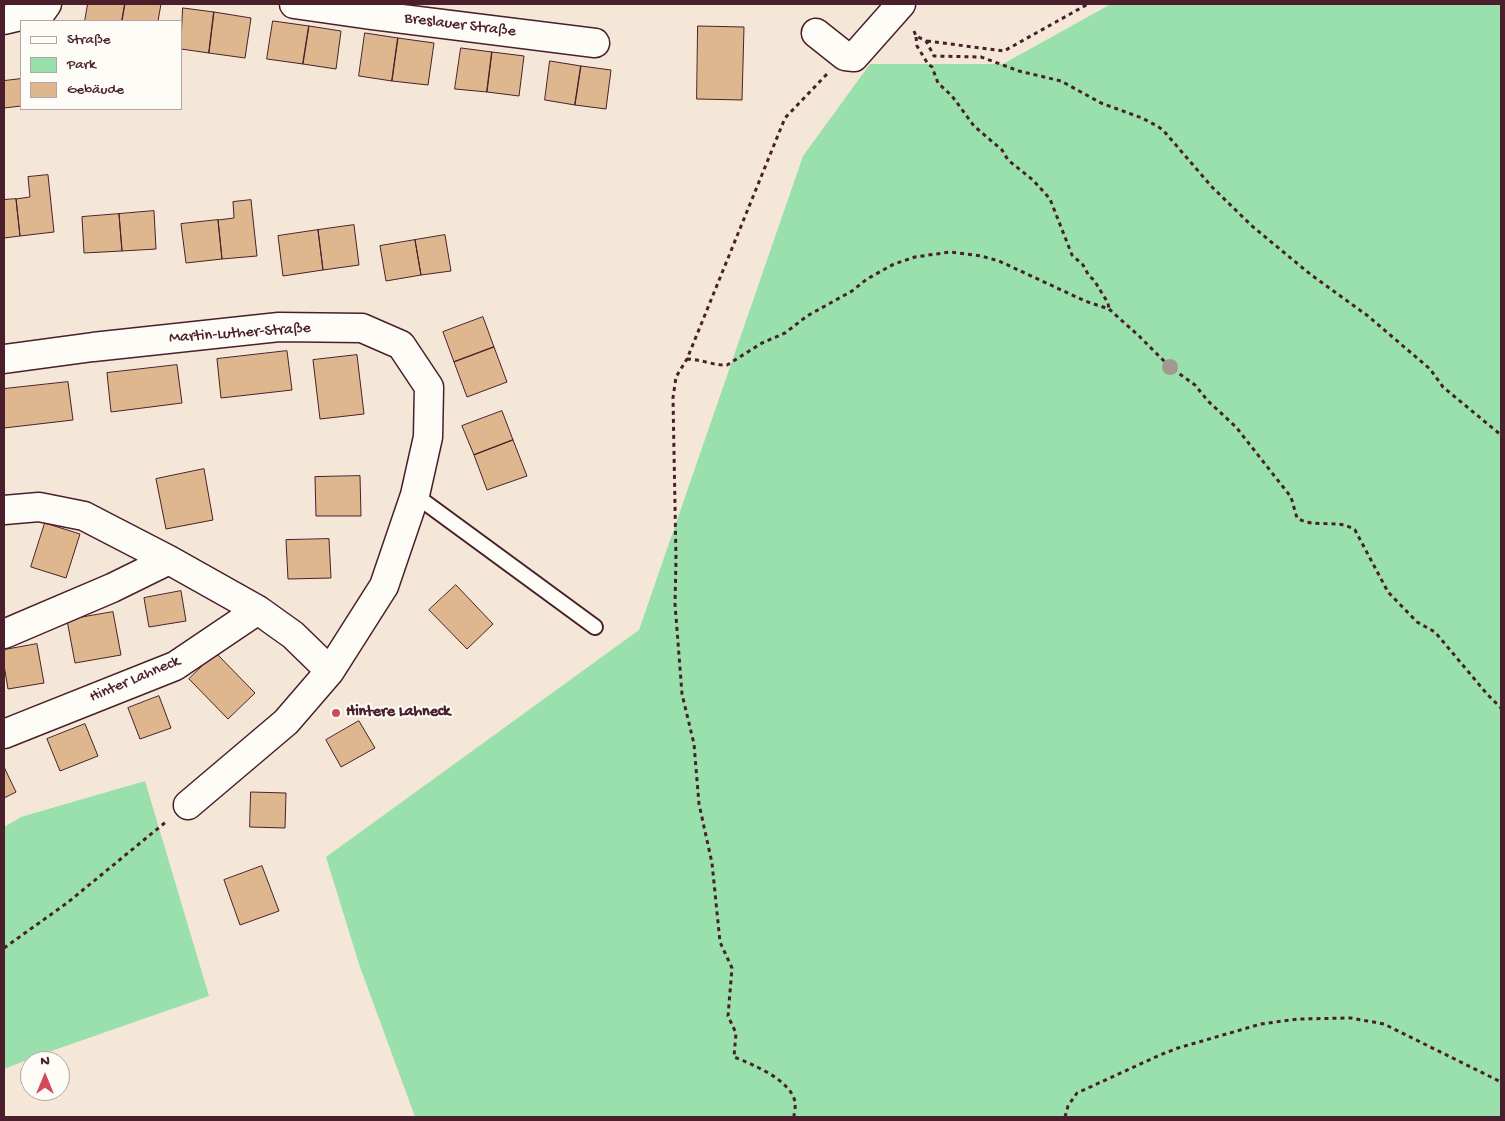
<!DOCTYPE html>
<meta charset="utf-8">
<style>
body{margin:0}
#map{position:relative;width:1505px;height:1121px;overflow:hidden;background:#f4e7d8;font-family:"Gochi Hand",sans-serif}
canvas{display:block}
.frame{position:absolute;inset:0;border:5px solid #4a1f2b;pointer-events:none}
.legend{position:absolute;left:20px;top:20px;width:162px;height:90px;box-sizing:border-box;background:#fdfcf7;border:1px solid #b5a4a5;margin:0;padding:6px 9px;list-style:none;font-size:15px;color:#4a1f2b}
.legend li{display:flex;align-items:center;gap:10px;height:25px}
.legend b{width:25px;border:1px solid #b5a4a5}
.north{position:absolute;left:20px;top:1051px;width:50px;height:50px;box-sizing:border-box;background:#fdfcf7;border:1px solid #b5a4a5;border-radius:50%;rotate:0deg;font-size:14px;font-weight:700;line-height:20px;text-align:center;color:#4a1f2b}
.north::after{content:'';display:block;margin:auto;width:18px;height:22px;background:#d1495b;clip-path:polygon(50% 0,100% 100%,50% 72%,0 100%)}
</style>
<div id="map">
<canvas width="1505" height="1121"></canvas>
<div class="frame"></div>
<ul class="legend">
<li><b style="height:6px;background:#fdfcf7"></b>Straße</li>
<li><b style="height:14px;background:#99e0ad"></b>Park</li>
<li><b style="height:14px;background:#deb78f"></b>Gebäude</li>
</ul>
<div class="north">N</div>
</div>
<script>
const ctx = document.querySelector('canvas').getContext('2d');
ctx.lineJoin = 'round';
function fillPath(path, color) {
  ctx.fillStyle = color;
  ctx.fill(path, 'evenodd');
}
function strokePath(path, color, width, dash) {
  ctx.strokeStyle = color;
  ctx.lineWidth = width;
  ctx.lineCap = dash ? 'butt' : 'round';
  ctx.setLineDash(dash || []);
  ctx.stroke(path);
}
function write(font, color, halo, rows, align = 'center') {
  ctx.font = font + ' "Gochi Hand",sans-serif';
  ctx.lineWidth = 4;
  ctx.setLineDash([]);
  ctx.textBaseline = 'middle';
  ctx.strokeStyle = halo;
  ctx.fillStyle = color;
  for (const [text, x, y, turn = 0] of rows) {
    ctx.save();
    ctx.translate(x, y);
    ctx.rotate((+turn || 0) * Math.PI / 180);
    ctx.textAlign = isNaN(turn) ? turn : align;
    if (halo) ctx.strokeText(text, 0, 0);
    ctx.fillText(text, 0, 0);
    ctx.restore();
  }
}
const green = new Path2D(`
 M1111,4H1501V1117H415L359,964L326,857L639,630L803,156L870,64H1003Z
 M145,781L209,996L40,1055L4,1069V827L21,817Z`);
const building = new Path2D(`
 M88,4H125L122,21H85Z
 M125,4H161L158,21H122Z
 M183,8L214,12L209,53L181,49Z
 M214,12L251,18L245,58L209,53Z
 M273,21L309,26L303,64L267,59Z
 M309,26L341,31L336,69L303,64Z
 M698,26L744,27L742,100L697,99Z
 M365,33L398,38L392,81L359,76Z
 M398,38L434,43L428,85L392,81Z
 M461,48L492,52L487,92L455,89Z
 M492,52L524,56L519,96L487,92Z
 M550,61L581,66L575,105L545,100Z
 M581,66L611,70L606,109L575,105Z
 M21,79V106L4,108V81Z
 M48,175L54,232L20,236L16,199L30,197L28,177Z
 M16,199L20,236L4,238V200Z
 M251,200L257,256L222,259L218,220L234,218L233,202Z
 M154,211L156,249L122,251L119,214Z
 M119,214L122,251L84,253L82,217Z
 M218,220L222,259L186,263L181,224Z
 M354,225L359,265L323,270L318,230Z
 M318,230L323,270L283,276L278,236Z
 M445,235L451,271L421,275L415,240Z
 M415,240L421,275L386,281L380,246Z
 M483,317L494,347L454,362L443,332Z
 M494,347L507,382L467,397L454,362Z
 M287,351L292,390L221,398L217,359Z
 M357,355L364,414L320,419L313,360Z
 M177,365L182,403L111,412L107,373Z
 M68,382L73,420L4,428V389Z
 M502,411L513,440L474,455L462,426Z
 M513,440L527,476L487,490L474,455Z
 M204,469L213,520L166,529L156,479Z
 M360,476L361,516H316L315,477Z
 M45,523L80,534L66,578L31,567Z
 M329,539L331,578L288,579L286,540Z
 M456,585L493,624L467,649L429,610Z
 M181,591L186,621L149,627L144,598Z
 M113,612L121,655L75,663L67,620Z
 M37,644L44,683L8,689L4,665V650Z
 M216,653L255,693L228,719L189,679Z
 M159,696L171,728L140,739L128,708Z
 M359,721L375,748L341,767L326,740Z
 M85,724L98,756L60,771L47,739Z
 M4,767L16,792L4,798Z
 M251,792L286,793L285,828L250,827Z
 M262,866L279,911L240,925L224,880Z`);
const path = new Path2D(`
 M914,31L916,36L926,41L934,56L981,57L1019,71L1061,81L1101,103L1142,118L1157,126L1163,130L1212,187L1252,226L1310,274L1368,316L1430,369L1443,387L1501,435
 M916,37L917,46L928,64L932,67L938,83L952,96L974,126L1002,150L1008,160L1033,180L1050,199L1072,255L1083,265L1089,276L1094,280L1108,303L1109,309
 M927,41L1004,51L1088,4
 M687,359C700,359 715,366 727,365L762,343L785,333L807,316L852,291L867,279L894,264L915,257L950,252L981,256L999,261L1085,301L1109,309L1139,336L1170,367L1195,385L1208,401L1236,427L1291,497L1297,518C1314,529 1338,518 1355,530L1388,592L1417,622L1435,632L1487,694L1501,708
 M4,948L67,903L167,821
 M794,1117C794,1113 796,1106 795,1102C791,1080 752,1064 734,1057L736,1033L728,1016L732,968L720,942L712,863L699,804L694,744L682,694L675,604L676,559L673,398L676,377L687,359L785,118L827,74
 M1065,1117L1068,1106L1077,1093L1160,1055L1178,1048L1261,1024L1298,1019L1351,1018L1384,1024L1501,1082`);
const service = new Path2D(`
 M415,495L595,627`);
const minor = new Path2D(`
 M294,4L371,15L595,43
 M4,20L42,11L47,4
 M816,33L845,56L854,57L901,4
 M4,359L93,347L279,327L362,328L401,345L429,387L428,437L415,495L384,586L330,671L286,722L188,805
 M4,510L39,507L84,516L169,560L258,610L293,635L330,671
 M4,634L112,588L169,560
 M4,734L175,666L258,610`);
const trees = [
 [1170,367]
];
const markers = [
 [336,713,5,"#d1495b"]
];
const streetNames = [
 ["Breslauer Straße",460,26,7],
 ["Martin-Luther-Straße",240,334,-4],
 ["Hinter Lahneck",135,680,-23]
];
const poiNames = [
 ["Hintere Lahneck",346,713]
];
fillPath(green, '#99e0ad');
fillPath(building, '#deb78f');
strokePath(building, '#4a1f2b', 1);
strokePath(service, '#4a1f2b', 18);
strokePath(minor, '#4a1f2b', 31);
strokePath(path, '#4a1f2b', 3, [4, 4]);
strokePath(service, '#fdfcf7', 14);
strokePath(minor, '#fdfcf7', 28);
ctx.fillStyle = '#a4998e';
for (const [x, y] of trees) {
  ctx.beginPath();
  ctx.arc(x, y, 8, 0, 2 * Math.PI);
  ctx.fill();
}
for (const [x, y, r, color] of markers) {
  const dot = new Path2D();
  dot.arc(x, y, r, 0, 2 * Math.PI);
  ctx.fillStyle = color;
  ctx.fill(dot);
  strokePath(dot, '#fdfcf7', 2);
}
write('16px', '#4a1f2b', '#fdfcf7', streetNames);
write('bold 16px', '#4a1f2b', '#fdfcf7', poiNames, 'left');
</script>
